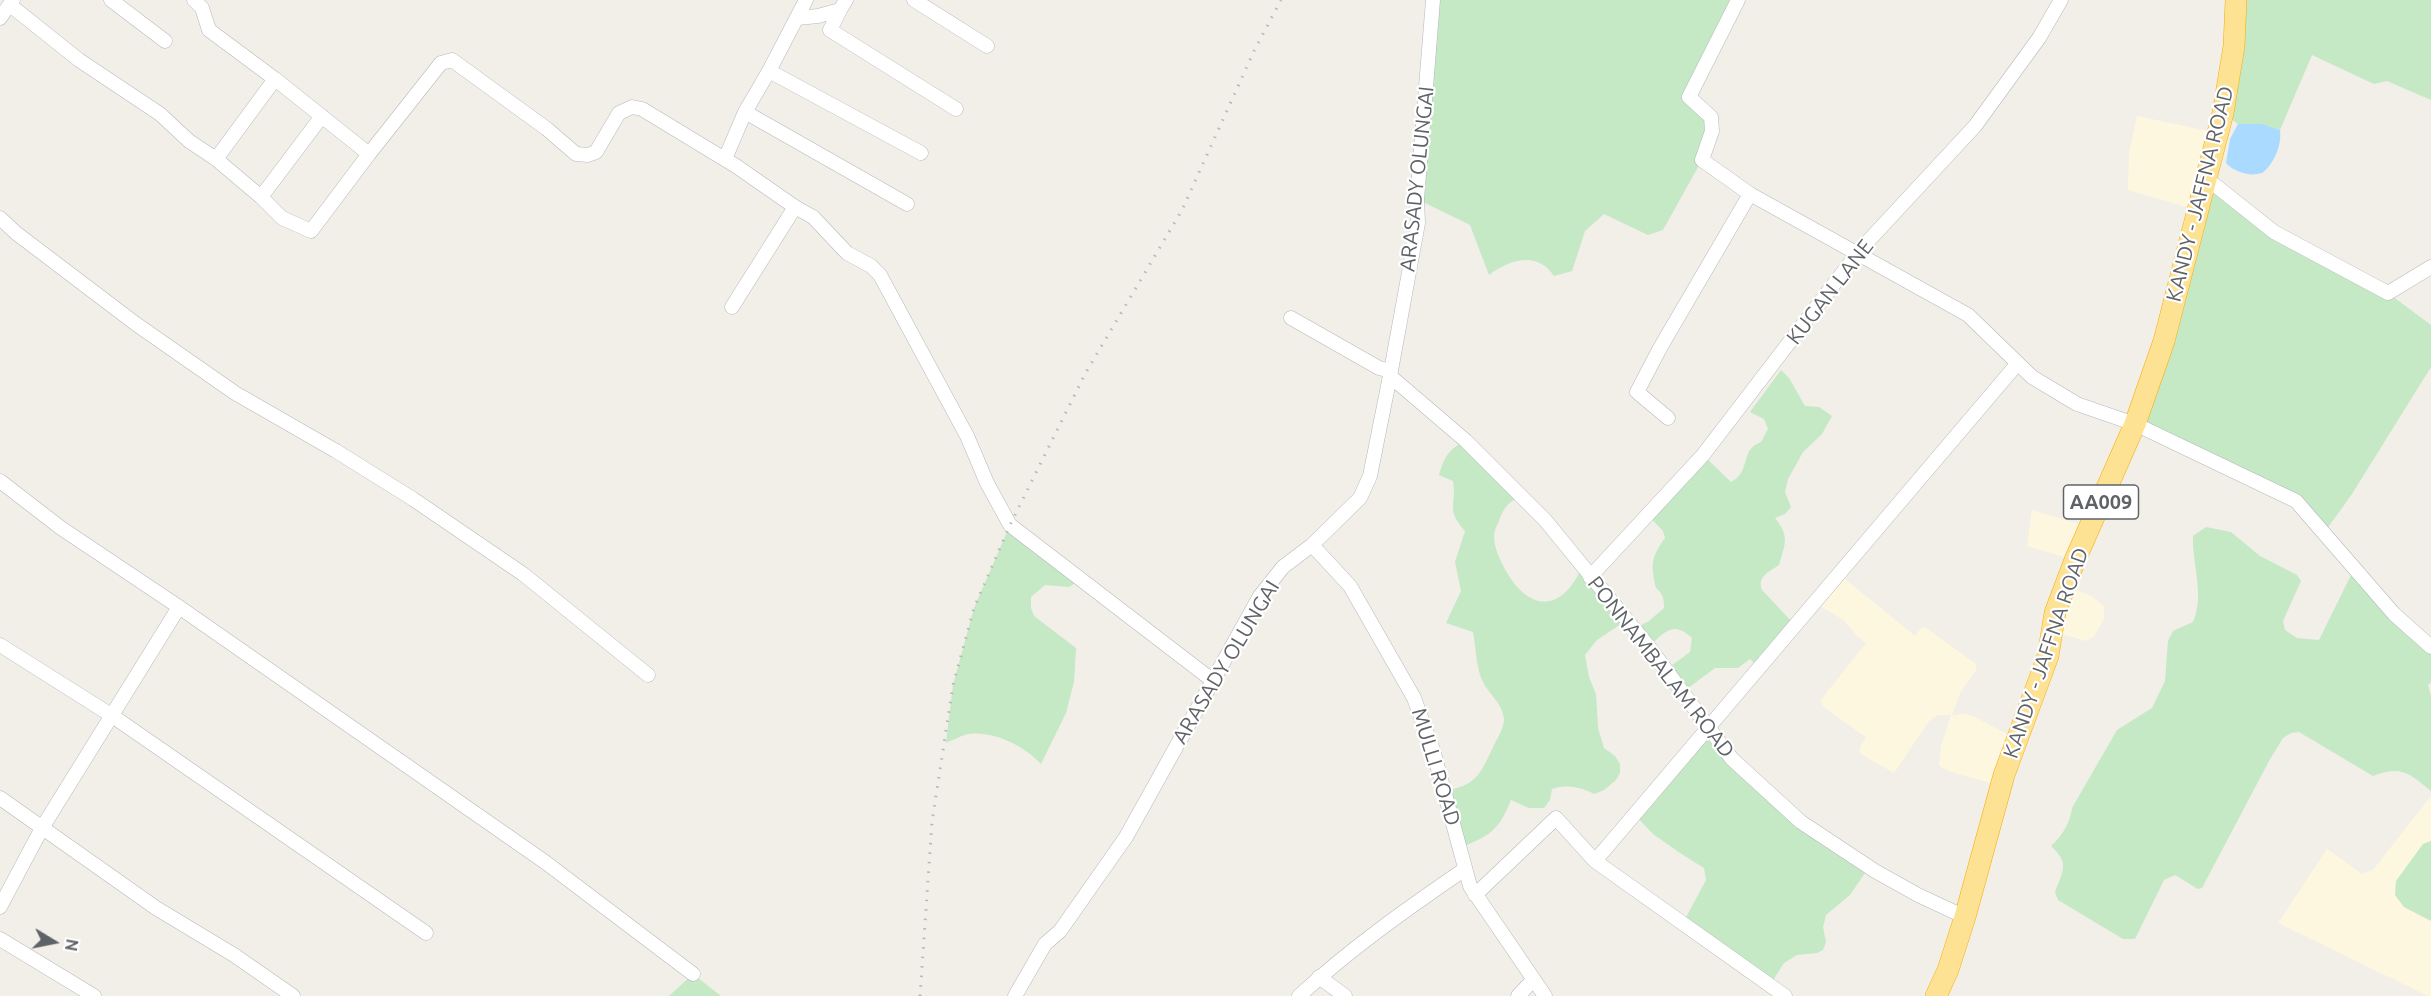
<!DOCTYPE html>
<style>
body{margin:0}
#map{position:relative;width:2431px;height:996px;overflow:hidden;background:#f1efe8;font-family:Ubuntu,sans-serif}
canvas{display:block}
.north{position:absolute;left:24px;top:912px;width:60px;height:60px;-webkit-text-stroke:4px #fff;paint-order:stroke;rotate:100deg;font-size:16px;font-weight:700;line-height:24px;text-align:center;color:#5f6368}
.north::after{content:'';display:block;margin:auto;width:21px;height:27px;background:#5f6368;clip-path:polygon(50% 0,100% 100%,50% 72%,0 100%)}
</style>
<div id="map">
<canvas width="2431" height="996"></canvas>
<div class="north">N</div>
</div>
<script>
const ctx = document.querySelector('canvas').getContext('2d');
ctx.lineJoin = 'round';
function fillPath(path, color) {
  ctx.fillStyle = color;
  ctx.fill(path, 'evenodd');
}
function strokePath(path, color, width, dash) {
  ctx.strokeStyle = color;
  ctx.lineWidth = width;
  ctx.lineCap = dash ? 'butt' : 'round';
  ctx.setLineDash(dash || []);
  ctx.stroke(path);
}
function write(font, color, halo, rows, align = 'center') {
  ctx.font = font + ' Ubuntu,sans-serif';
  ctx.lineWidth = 4.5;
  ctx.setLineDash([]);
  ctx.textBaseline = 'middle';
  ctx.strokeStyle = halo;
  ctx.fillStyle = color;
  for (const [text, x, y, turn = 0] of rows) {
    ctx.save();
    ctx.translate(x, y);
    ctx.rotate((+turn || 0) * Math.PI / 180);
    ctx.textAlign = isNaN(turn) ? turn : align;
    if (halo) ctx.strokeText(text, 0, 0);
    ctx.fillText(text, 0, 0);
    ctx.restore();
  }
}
const commercial = new Path2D(`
 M2137,116L2218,133L2197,210L2128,190L2129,154Z
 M2032,510L2090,527L2075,560L2027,546Z
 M1839,574L1915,636L1922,627H1925L1976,664V670L1960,693L1952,715L1966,714L1975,717L2018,740L2001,786L1952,772L1939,766L1941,746L1951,715H1938L1929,721L1894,773L1861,754L1859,750L1866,737L1822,706L1821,700L1828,691L1866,643L1857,636L1844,620L1813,602Z
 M2069,587L2091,596L2104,606V619L2094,636L2086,641L2052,631Z
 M2431,796V841L2423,844L2396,881L2395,895L2404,907L2431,921V996H2428L2278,923L2327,849L2362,874L2373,870Z`);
const green = new Path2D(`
 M1433,0H1738L1689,96L1711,117L1702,160L1663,230L1648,235L1604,214L1585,231L1572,271L1554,276C1537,250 1508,260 1489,275L1470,225L1417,199Z
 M2236,0H2431V100L2387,81L2374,84L2312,55L2280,130L2262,124H2238L2223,113Z
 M2206,178L2274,232L2388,293L2431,325V367L2352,494L2324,533L2311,515L2135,424Z
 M1781,370L1789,378L1805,406L1819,407L1832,416L1822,434L1803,452L1788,479L1785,492L1791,507L1785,514L1775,518C1790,536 1785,544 1779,565C1769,572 1757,576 1762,590L1795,625L1760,669L1750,659L1738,668H1715L1684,691L1667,669L1690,652L1692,638C1673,620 1664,632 1649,647L1634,629L1649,621L1664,608C1664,598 1663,594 1656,588C1651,565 1650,559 1665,538L1663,531L1648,515L1703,455L1731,482C1752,471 1739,450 1761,442L1768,429L1764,419L1750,412Z
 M1466,441L1522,497C1510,500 1504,507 1500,518C1498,524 1494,530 1494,536C1494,548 1500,560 1506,571C1530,613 1562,612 1582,567L1627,620L1597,640L1585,655L1589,677L1596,694L1598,728L1604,748L1615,756L1620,764V773L1616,780L1604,790L1594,794C1581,787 1567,784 1552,789L1550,800L1544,808H1529L1511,800C1498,832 1490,835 1460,848L1443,791C1477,786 1481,773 1494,745C1498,737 1504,728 1504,719C1503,704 1489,694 1483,682C1476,669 1476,647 1473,632L1446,623L1461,591L1455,562L1465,531C1445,508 1457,506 1453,481L1439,475C1444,458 1449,448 1466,441Z
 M1010,525L1075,583L1069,587L1045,585L1031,597V608L1034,616L1076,648L1074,682L1066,713L1041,764C1025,746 993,730 968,734C960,736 953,740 946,743L953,685L974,608Z
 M2206,527L2231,532L2260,556L2297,575L2301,581L2283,621L2285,630L2297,638L2319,640L2354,569L2431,647V682L2428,685L2431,696V791C2409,773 2401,765 2373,776L2299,732L2291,733L2283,738L2269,761L2202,888L2198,889L2175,875L2164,880L2135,939H2123L2058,900L2055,892C2063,870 2070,864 2051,846C2063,835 2070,823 2072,808L2117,730L2152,708L2165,681L2168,641L2173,631L2193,622C2205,595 2192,565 2193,536Z
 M1710,728L1801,822L1869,867L1850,895L1826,915L1823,927L1826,942L1823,950L1817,953L1797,955L1784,963L1770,985L1683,923L1706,880L1704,868L1680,853L1653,834L1635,815Z
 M2431,841V921L2404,907L2395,895L2396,881L2423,844Z
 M693,974L721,996H669Z`);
const water = new Path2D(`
 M2238,124H2262L2280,130C2282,145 2274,164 2262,173C2250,177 2234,172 2226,163L2230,139Z`);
const minor = new Path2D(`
 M111,0L165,41
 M194,0L202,8L209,30L275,79L369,154L441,63L452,60L547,129L576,154L588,155L596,152L619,113L632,107L642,109L736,166L795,207
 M914,0L987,46
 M1738,0L1689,97L1711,117L1712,131L1702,160L1750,194L1968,315L2032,377L2077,404L2135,424L2296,501L2394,614L2431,647
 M10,5L79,60L160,114L189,141L216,159L261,197L282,218L311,231L369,154
 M840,10L830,30L956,109
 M0,18L13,0
 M797,18L818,16L840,10L846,0
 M769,71L921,153
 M745,112L907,204
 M216,159L275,79
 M725,159L745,112L769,71L806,0
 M2206,178L2274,232L2388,293L2431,267
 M261,197L322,116
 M0,218L16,233L136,324L235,393L336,451L413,499L523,574L648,675
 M732,307L795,207L813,217L847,253L871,266L880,275L967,436L987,483L1010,525L1212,680
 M1291,318L1379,368L1391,371
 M1390,376L1466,441L1545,520L1649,647L1732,759L1801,822L1875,871L1918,895L1965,917
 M1668,418L1637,392L1660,348L1750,194
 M0,481L61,528L179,607L545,862L693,974
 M1312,545L1350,586L1414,698L1433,750L1470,886L1545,996
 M1590,577L1703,455L1860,250L1975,126L2039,38L2061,0
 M0,645L111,715L426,933
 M0,798L156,908L234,955L293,996
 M1595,861L1785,996
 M1475,895L1556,818L1595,861L2018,363
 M0,907L42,828L179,607
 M0,939L94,996
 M1319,977L1345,996
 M1015,996L1045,944L1060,931L1126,837L1260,596L1283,567L1312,545L1360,498L1370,476L1390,376L1418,223L1417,199L1433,0
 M1299,996C1350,949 1408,908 1465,869
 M1518,996L1533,980`);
const highway = new Path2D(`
 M1936,996L1948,970L1965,917L2004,775L2048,656L2055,613L2075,560L2135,424L2164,341L2223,113L2234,46L2236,0`);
const rail = new Path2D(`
 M920,996L932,822L953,685L974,608L1010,525L1085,374L1182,210L1254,51L1281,0`);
const shields = [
 [2101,502,75]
];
const shieldNames = [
 ["AA009",2101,502]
];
const streetNames = [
 ["ARASADY OLUNGAI",1417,179,-84],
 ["KANDY - JAFFNA ROAD",2200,194,-76],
 ["KUGAN LANE",1830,292,-52],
 ["KANDY - JAFFNA ROAD",2046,653,-71],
 ["ARASADY OLUNGAI",1226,662,-59],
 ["PONNAMBALAM ROAD",1661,667,52],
 ["MULLI ROAD",1436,767,73]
];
fillPath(commercial, '#fef7e0');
fillPath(green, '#c5e8c5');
fillPath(water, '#aadaff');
strokePath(minor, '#b5b8bc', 15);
strokePath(highway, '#f9ab00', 22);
strokePath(minor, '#fff', 14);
strokePath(highway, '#fde293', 21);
strokePath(rail, '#b6b7b8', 3, [1.5, 8]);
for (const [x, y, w] of shields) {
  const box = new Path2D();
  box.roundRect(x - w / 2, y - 17, w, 34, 4.5);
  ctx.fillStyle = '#fff';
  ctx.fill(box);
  strokePath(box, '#5f6368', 1.5);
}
write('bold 20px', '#5f6368', null, shieldNames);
write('21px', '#5f6368', '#fff', streetNames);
</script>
